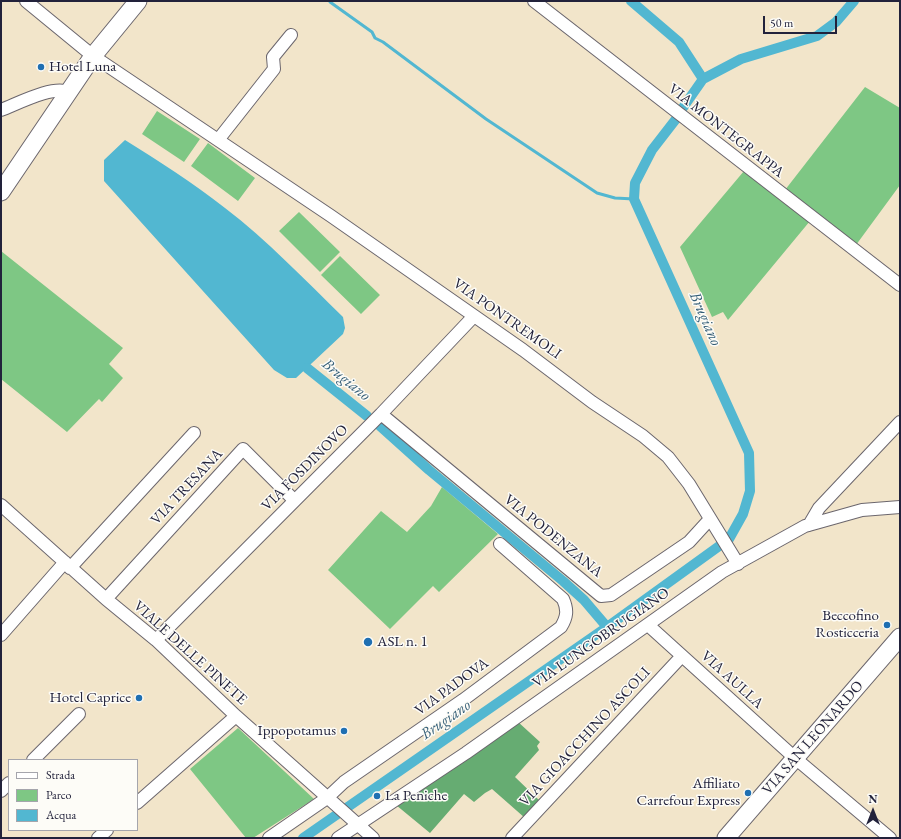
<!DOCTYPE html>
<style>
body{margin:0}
#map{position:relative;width:901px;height:839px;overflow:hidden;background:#f2e5ca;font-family:"EB Garamond",serif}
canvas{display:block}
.frame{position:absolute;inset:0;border:2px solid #22223b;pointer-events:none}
.legend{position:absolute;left:8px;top:759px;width:130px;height:72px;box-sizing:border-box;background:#fdfcf7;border:1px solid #a5a5ac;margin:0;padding:5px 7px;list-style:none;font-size:12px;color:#22223b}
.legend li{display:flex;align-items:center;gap:8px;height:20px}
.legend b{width:20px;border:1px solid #a5a5ac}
.north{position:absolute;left:853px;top:791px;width:40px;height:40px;-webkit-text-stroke:3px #fdfcf7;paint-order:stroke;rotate:0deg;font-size:11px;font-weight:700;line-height:16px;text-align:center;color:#22223b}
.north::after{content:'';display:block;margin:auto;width:14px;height:18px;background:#22223b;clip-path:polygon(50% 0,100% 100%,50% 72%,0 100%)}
.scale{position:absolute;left:763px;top:16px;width:74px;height:18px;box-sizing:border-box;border:2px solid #22223b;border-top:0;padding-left:5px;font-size:12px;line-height:14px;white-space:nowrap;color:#22223b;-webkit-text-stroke:3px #fdfcf7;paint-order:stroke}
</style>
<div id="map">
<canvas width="901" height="839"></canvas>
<div class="frame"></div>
<ul class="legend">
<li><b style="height:5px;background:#fff"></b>Strada</li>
<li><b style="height:11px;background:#7ec784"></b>Parco</li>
<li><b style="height:11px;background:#52b7d1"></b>Acqua</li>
</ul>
<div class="north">N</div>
<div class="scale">50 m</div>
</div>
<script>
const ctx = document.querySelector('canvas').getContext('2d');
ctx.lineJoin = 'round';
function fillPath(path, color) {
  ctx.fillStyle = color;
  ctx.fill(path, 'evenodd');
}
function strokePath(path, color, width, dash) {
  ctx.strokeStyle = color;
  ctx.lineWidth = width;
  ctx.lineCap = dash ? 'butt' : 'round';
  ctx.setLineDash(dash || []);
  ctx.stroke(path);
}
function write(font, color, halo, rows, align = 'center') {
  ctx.font = font + ' "EB Garamond",serif';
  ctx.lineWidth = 3;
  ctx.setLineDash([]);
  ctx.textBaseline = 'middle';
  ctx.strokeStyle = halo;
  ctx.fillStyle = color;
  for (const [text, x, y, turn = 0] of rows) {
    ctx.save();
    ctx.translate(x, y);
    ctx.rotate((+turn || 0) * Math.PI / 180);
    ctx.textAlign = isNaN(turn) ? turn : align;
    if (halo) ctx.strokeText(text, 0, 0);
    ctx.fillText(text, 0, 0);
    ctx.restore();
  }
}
const green = new Path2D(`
 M865,87L900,108V185L856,245L785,190Z
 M157,111L200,139L184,162L142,134Z
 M208,143L255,178L238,201L191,166Z
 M744,171L810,221L728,320L723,312L712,317L680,247Z
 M299,212L340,252L320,272L279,231Z
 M1,251L123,348L109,364L123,378L102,402L99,399L67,432L1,379Z
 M340,256L380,295L361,314L321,275Z
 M442,487L498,534L439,592L433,586L390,629L328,570L381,511L407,532L431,506Z
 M238,728L314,799L253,838H246L190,769Z`);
const forest = new Path2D(`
 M517,721L540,742L537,746L539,750L515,777L541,802L525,818L492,789L485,793L474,802L464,794L430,833L396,805Z`);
const water = new Path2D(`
 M125,140C159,161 193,183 225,208C267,240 305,280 343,317L345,328L343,334L296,378H287L274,370L104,181V160Z`);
const stream = new Path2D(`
 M330,2L372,32L375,38L383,42L486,119L597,193L615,198L634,199`);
const canal = new Path2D(`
 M631,1L679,42L703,79
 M682,109L703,79L741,59L817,36L836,22L854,1
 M676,119L652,150L635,183L634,199L749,453L750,491L743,514L729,539
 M307,368L367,416
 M380,426L429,470L563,581L584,600L607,627
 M303,838L607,627L722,544`);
const street = new Path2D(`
 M26,1L93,56L331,216L523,350L592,402L643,436L668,457L689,484L738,564
 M534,1L900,285
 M1,110C17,104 53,85 68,92
 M218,140L274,69L273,57L291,35
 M381,414L601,596L611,595L689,542L710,519
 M1,505L106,599L156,640L236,716L373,838
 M809,525L819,508L900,422
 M70,568L194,433
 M106,599L243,449L294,500
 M648,625L795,758L890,838
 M1,635L65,562
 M156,640L381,414L474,316
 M33,760L79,714
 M1,791L9,783
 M137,803L236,716
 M98,838L107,830
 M269,838L327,798L344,782L463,700L561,627C567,617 568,610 563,599L500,544
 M338,838L466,753L722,572L805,526L862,510L900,507
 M512,838L681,657`);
const secondary = new Path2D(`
 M1,192L93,56L138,1
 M726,838L900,637`);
const markers = [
 [41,67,4,"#1f6fb2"],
 [887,625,4,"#1f6fb2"],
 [368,642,5,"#1f6fb2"],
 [139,698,4,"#1f6fb2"],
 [344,731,4,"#1f6fb2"],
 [748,793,4,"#1f6fb2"],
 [377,796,4,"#1f6fb2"]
];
const poiNames = [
 ["Hotel Luna",49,67,"left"],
 ["Beccofino",879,616],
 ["Rosticceria",879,633],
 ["ASL n. 1",377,642,"left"],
 ["Hotel Caprice",131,698],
 ["Ippopotamus",336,731],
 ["Affiliato",740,784],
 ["Carrefour Express",740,801],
 ["La Peniche",385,796,"left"]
];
const streetNames = [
 ["VIA MONTEGRAPPA",726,131,38],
 ["VIA PONTREMOLI",507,319,35],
 ["VIA FOSDINOVO",305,468,-45],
 ["VIA TRESANA",187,487,-47],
 ["VIA PODENZANA",553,536,39],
 ["VIA LUNGOBRUGIANO",601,638,-35],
 ["VIALE DELLE PINETE",190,653,42],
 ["VIA AULLA",732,680,42],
 ["VIA PADOVA",452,687,-36],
 ["VIA GIOACCHINO ASCOLI",585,737,-47],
 ["VIA SAN LEONARDO",813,738,-49]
];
const waterNames = [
 ["Brugiano",705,319,66],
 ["Brugiano",346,380,39],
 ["Brugiano",446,720,-35]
];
fillPath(green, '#7ec784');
fillPath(forest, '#66ac72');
fillPath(water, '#52b7d1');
strokePath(stream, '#52b7d1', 3);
strokePath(canal, '#52b7d1', 10);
strokePath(street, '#6b666d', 14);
strokePath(secondary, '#6b666d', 19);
strokePath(street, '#fff', 12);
strokePath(secondary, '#fff', 17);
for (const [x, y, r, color] of markers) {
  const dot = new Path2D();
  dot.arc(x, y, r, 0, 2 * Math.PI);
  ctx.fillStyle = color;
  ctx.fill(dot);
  strokePath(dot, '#fdfcf7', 1.5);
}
write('15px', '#22223b', '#fdfcf7', poiNames, 'right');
write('15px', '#22223b', '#fdfcf7', streetNames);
write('italic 16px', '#355e77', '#fdfcf7', waterNames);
</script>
